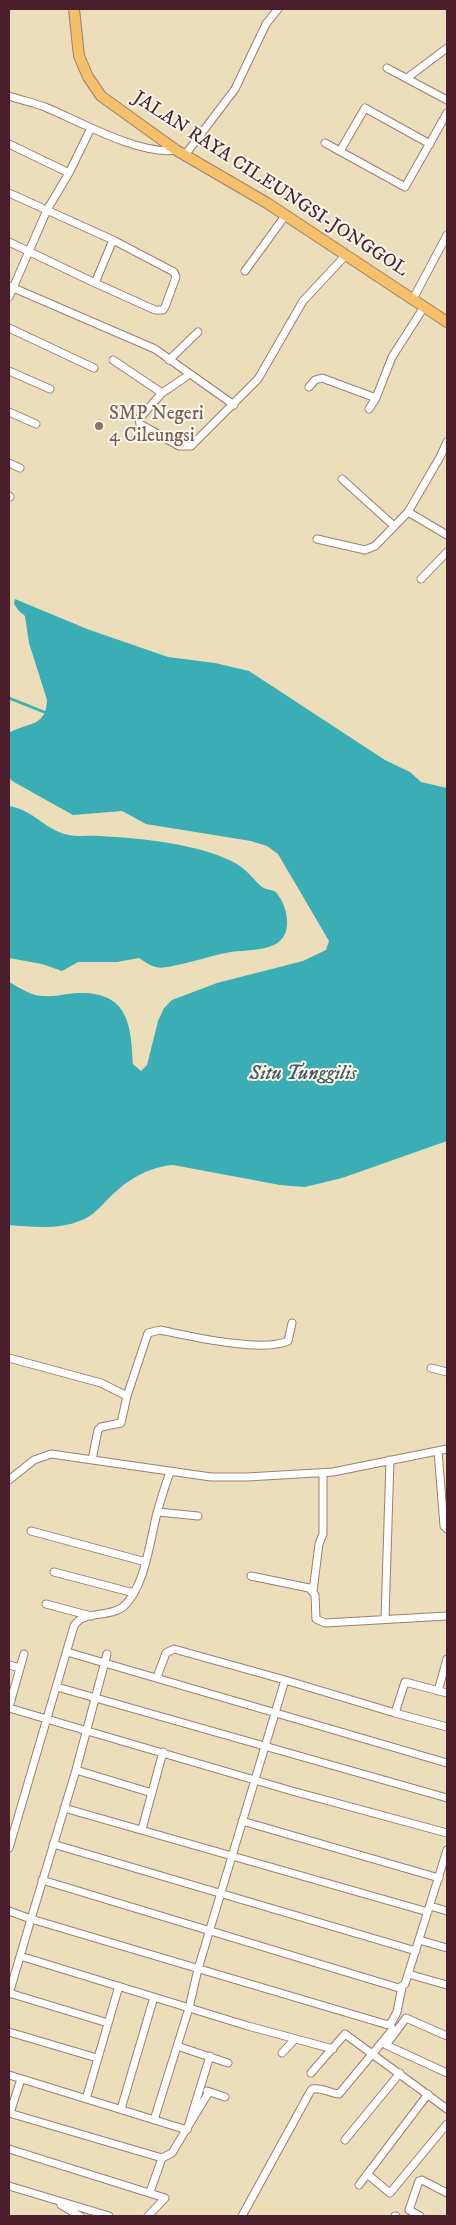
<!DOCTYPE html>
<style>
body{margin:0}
#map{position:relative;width:456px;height:2225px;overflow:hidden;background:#eddebb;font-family:"IM FELL DW Pica",serif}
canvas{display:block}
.frame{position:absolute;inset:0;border:10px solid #4a1f2b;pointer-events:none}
</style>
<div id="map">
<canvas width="456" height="2225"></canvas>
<div class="frame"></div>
</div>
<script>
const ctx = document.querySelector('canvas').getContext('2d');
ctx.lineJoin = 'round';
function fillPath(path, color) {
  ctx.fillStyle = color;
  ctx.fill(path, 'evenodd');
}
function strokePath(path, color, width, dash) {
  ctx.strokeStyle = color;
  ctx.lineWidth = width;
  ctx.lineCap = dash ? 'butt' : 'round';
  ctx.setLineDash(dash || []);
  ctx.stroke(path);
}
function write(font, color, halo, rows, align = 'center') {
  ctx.font = font + ' "IM FELL DW Pica",serif';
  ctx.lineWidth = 4;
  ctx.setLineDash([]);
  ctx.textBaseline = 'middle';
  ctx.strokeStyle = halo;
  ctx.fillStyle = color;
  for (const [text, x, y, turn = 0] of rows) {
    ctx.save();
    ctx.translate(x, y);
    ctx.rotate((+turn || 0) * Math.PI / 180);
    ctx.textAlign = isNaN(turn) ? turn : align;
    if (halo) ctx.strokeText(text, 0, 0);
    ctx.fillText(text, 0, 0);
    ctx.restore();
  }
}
const water = new Path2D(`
 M15,599L87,629L168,657L215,663L249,671L385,760L410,772L421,782L447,788V1141L342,1178L305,1187L280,1185L173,1165C148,1167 127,1180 109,1198C101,1206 93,1216 82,1220C60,1230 32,1227 9,1225V982C20,988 31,996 44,996C56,997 68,993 79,993C128,992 131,1024 133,1064L141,1071L147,1065L158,1021L164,1008L172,1000L217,983L303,961L326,950L329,941L278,854L267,846L251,841L146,824L122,811L73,815L12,781L9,777V733C27,722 46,728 47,700L29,643L25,616L19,611L14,604Z
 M9,806C36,811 44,830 69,835C79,837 90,835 100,836C139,838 203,844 237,864C247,870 253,879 262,887C268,891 274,888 278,895C284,903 287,913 287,923C287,955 247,948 226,953C212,955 165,971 156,967C150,966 144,961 139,958L117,962H78L62,971L42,964L9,958Z`);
const stream = new Path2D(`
 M9,698L44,712`);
const street = new Path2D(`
 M387,68L447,100
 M407,78L447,48
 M9,96C21,100 34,103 45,107C79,121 140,156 176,150
 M325,143L405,187L447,113
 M9,144L69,173
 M340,151L365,108L430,144
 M185,155L235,89L266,24L278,9
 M9,193L113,240L95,283L9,242
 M245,271L285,216
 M95,283L155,310H163L165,307L176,277L174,272L113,240
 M9,286L155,349L234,405
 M9,297L47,210L69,173L91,128
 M413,299L447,235
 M9,328L94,368
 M113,360L162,393L139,419L140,424L179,446H191L258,379L303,301L345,256
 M169,360L198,332
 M9,371L50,389
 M309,387L315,380L322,378L376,398
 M162,393L190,374
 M369,409L376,398L392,357L424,307
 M9,412L36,424
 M9,463L20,468
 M342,479L394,526
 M9,496L10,497
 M408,512L440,457L447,442
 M317,539L365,550L375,546L408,512L447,535
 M421,579L447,552
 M9,1358L101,1383L127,1396L121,1423L101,1427L98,1430L92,1460
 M431,1368L447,1372
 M127,1396L148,1333L160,1330C190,1336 261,1353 288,1341L292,1323
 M438,1451L444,1526L447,1529
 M9,1480L34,1460L51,1454L211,1477H247L333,1472L447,1449
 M158,1512L198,1516
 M31,1531L146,1562
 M54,1572L134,1593
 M251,1576L309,1588L315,1595L316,1619L325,1623L447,1616
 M313,1591L319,1544L323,1534V1473
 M46,1604L91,1616
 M385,1618L390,1460
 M67,1652L447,1763
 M107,1654L76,1770L31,1919L385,2024L390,2025L397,2012L402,1987
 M9,1665L20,1668
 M285,1680L395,1713L405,1682L447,1693
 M57,1687L447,1798
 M438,1691L447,1659
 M9,1707L24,1654
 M9,1708L292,1791L447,1833
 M395,1713L447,1727
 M76,1770L152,1793
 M64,1808L428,1912
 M242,1821L439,1878
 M142,1829L163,1752
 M53,1844L416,1951
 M9,1848L74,1626C83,1610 109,1618 123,1607C145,1588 150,1540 157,1513C161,1499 165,1486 170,1472
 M42,1880L399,1988L405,1984L447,1850
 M430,1906L447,1911
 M9,1911L31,1919L9,1994
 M419,1940L447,1948
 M20,1956L248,2026L333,2049
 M408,1974L447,1985
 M9,1993L108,2023
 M9,2032L97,2058
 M447,2036L406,2018L386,2045L447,2073
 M177,2046L228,2063
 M282,2053L295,2039
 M311,2073L345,2034L447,2109
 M9,2075L187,2130L210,2056
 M207,2091L225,2097
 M86,2099L119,1986
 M121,2109L154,1997
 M9,2113L162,2158L172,2153L209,2092
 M10,2113L21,2079
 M154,2120L189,2008L198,1969L285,1680L174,1649L166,1653L157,1677
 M345,2140L400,2073
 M9,2149L165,2198L148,2216
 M367,2174L390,2193L447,2124
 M359,2185L428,2094
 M9,2186L109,2216
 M150,2192L162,2158
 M61,2205L80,2216
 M242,2216L310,2092L312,2089C322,2087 329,2093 339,2094L393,2029
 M395,2216H396
 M420,2216L409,2210L419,2181L422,2180L447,2193`);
const primary = new Path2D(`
 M74,9L79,56L88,77L101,96L176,150L267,203L447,322`);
const markers = [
 [99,426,5,"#8d6e63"]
];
const streetNames = [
 ["JALAN RAYA CILEUNGSI-JONGGOL",270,185,33]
];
const educationNames = [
 ["SMP Negeri",109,415],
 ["4 Cileungsi",109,437]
];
const waterNames = [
 ["Situ Tunggilis",303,1075]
];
fillPath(water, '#3badb4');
strokePath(stream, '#3badb4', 2.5);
strokePath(street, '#9c7e73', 9);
strokePath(primary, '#9c7e73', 12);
strokePath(street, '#fff', 7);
strokePath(primary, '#f6c06b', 10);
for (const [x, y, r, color] of markers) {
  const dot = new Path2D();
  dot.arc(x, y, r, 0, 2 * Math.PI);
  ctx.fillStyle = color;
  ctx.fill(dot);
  strokePath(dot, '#fbf7ec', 2);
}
write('19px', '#4a1f2b', '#fbf7ec', streetNames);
write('19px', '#785e54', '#fbf7ec', educationNames, 'left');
write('italic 20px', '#445862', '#fbf7ec', waterNames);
</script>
